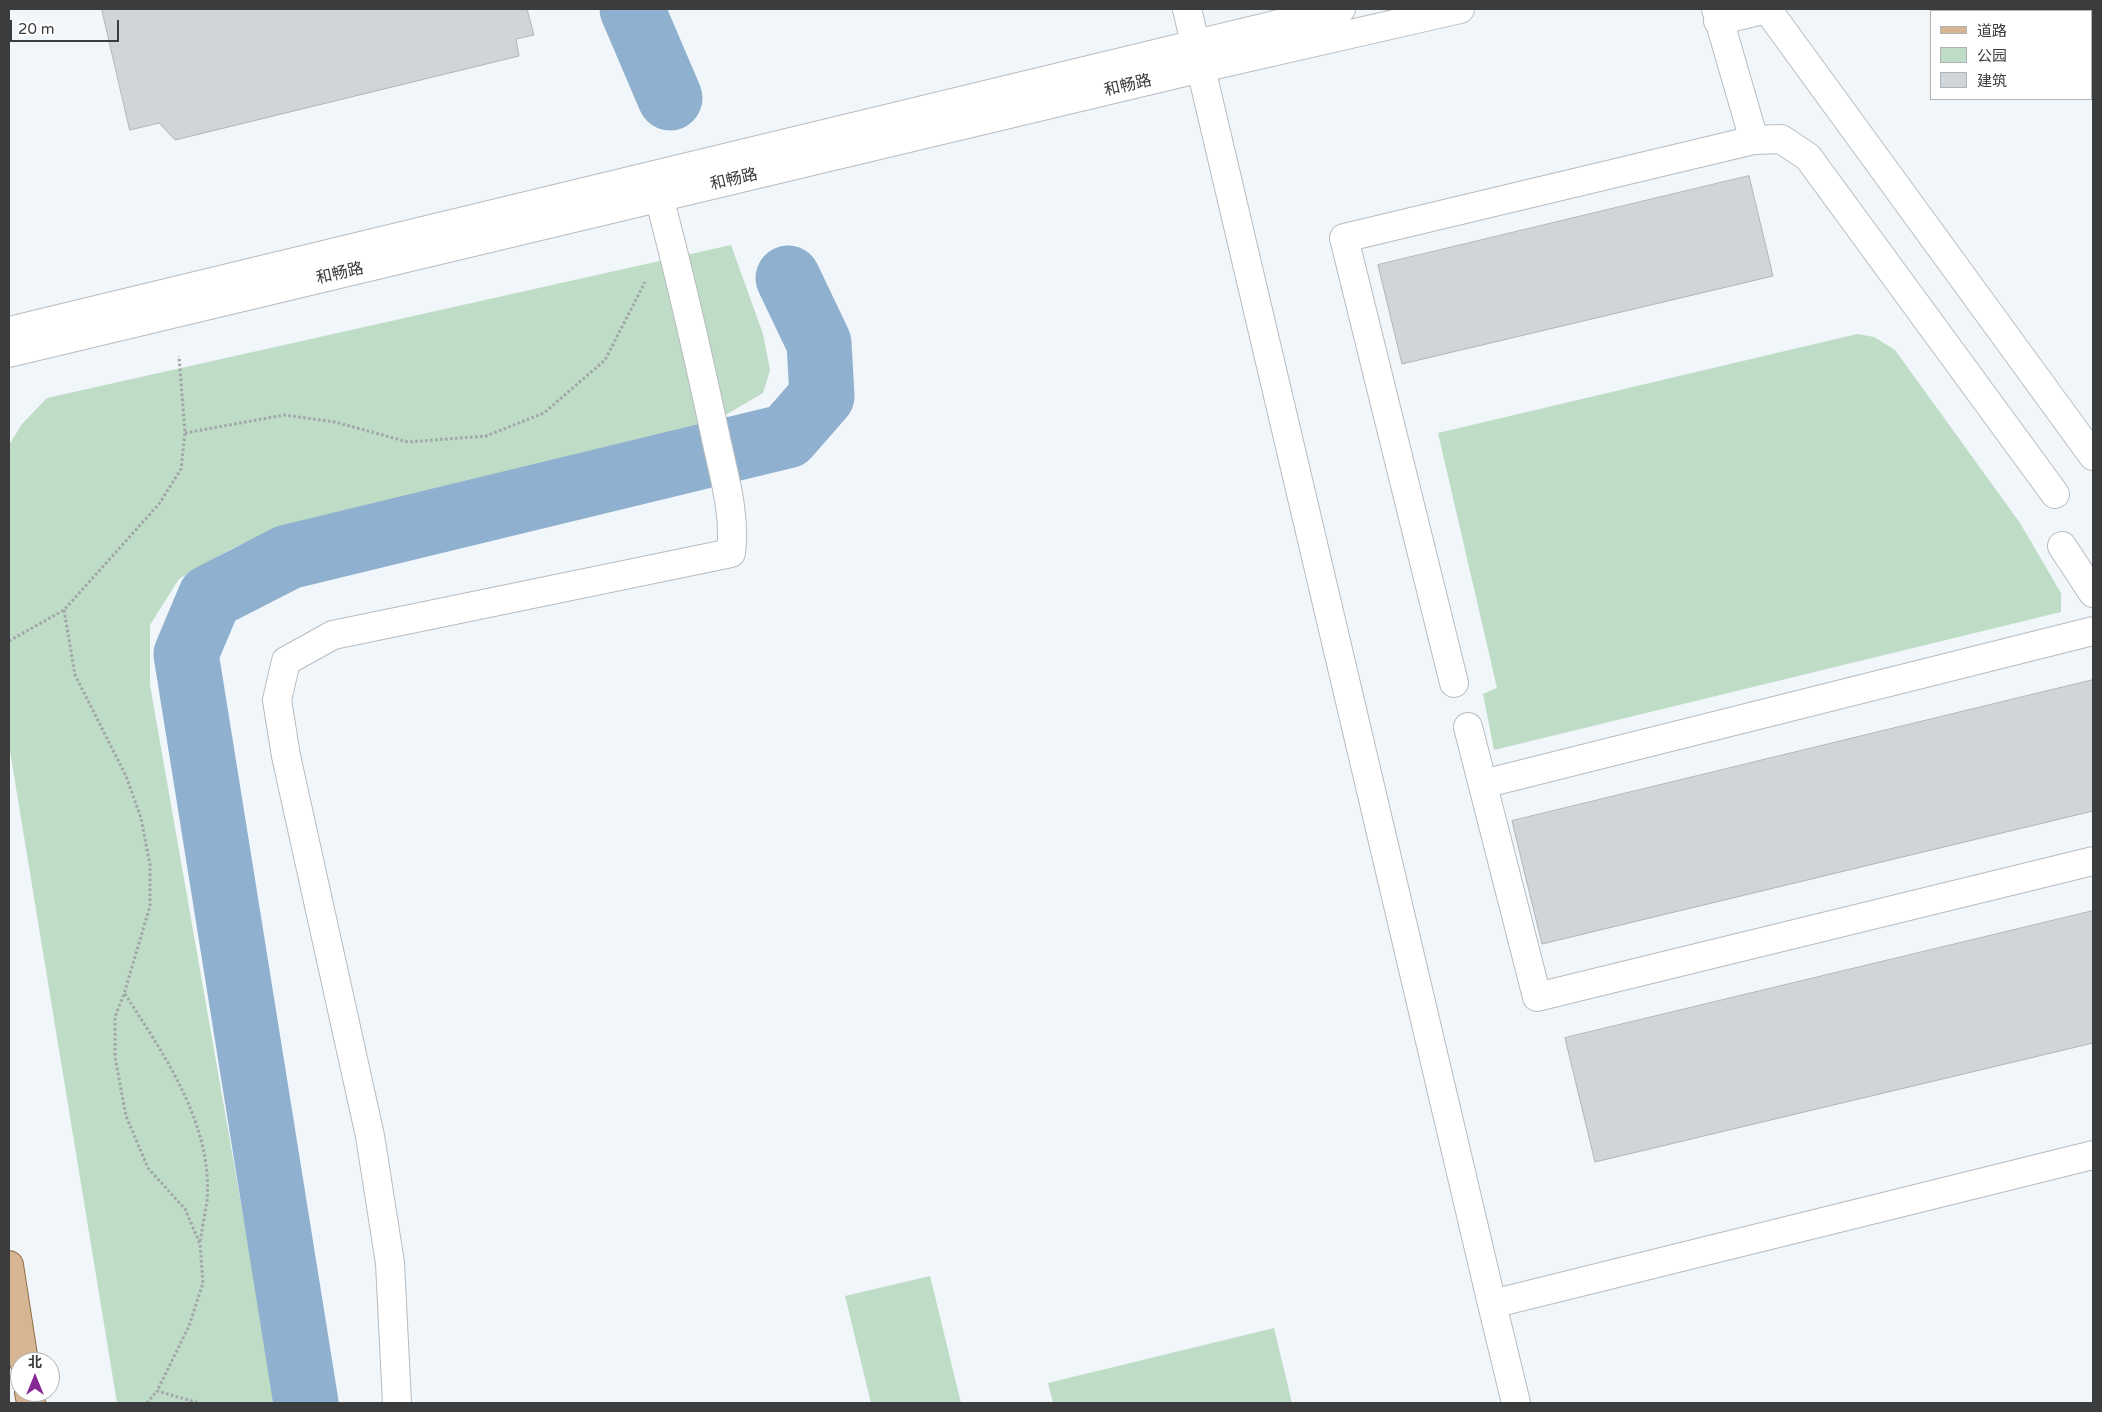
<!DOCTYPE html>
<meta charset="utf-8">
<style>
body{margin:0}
#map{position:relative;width:2102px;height:1412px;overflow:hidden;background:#f1f6fb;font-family:"Varela Round","Noto Sans SC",sans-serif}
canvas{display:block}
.frame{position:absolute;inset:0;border:10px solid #3a3c3e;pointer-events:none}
.legend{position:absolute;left:1930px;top:10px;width:162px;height:90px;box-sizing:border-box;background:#fff;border:1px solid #b0b1b2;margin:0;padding:6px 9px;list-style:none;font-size:15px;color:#3a3c3e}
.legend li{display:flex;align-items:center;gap:10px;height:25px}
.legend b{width:25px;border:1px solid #b0b1b2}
.north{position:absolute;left:10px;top:1352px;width:50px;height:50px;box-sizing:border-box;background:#fff;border:1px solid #b0b1b2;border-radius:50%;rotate:0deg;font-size:14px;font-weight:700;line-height:20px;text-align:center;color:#3a3c3e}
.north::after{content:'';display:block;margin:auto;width:18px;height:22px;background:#862894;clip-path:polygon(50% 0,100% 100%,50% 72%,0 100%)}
.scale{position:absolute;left:10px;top:20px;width:109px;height:22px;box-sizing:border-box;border:2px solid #3a3c3e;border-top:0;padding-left:6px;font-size:15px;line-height:18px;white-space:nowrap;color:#3a3c3e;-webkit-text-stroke:4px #fff;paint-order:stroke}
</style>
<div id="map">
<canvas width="2102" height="1412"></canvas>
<div class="frame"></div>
<ul class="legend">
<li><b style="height:6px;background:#d6b592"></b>道路</li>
<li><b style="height:14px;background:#bedcc6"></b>公园</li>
<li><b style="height:14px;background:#d0d5d9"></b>建筑</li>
</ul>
<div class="north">北</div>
<div class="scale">20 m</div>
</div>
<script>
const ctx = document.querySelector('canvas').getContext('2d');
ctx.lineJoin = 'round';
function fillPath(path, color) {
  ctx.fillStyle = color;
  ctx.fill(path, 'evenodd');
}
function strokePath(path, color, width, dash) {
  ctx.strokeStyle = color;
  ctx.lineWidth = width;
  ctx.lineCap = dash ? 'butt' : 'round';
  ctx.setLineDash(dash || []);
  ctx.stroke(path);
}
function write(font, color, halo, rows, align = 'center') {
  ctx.font = font + ' "Varela Round","Noto Sans SC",sans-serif';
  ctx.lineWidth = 4.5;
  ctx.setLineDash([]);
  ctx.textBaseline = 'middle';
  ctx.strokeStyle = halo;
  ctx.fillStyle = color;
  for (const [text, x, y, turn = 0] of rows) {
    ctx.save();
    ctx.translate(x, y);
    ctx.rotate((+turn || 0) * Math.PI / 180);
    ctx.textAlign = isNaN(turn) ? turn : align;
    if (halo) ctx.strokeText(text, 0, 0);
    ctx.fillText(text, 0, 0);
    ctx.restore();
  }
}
const green = new Path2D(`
 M731,245L763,334L770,370L763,393L691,435L257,537L229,550L179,579L150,625V685L276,1403H117L9,745V445L22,424L47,398Z
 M1857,334L1874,337L1895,350L2020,523L2061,593V612L1494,750L1483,694L1497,688L1438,433Z
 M930,1276L961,1403H871L845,1296Z
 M1274,1328L1292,1403H1053L1048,1383Z`);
const river = new Path2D(`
 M632,9L670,98
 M306,1403L186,654L210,597L288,557L787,436L822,396L819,343L788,278`);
const building = new Path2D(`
 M102,9H527L534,35L516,39L519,56L175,140L159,123L130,130Z
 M1749,176L1773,276L1402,364L1378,265Z
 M2093,680V811L1542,944L1512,821Z
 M2093,911V1043L1595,1162L1565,1038Z`);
const path = new Path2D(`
 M185,433L284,415L335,422L408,442L486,436L544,413L605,360L645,282
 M64,610L75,675L126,776L141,818L150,865V906L124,994L115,1017V1057L126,1116L148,1168L185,1209L200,1244L203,1283L189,1326L157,1391L199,1403
 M9,641L64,610L159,504L181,469L185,433L179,356
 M125,994C164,1055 213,1124 207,1201C205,1214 202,1229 200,1242
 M147,1403L157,1391`);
const minor = new Path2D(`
 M1187,9L1492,1304
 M1716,9L1754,140
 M1718,21L1767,9L2093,456
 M9,331L1341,9
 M9,353L1202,68L1460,9
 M2062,546L2093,593
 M1454,683L1344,238L1754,140L1781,139L1808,157L2055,494
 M1468,727L1537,997L2093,861
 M1483,784L2093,631
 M397,1403L390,1263L370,1136L286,756L277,700L286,661L333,635L731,553C736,513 723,473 715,434C698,355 680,276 659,197
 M1516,1403L1492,1304L2093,1155`);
const major = new Path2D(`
 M9,1265L24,1362
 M29,1392L31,1403`);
const streetNames = [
 ["和畅路",1128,86,-13],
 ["和畅路",734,180,-13],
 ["和畅路",340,274,-13]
];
fillPath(green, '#bedcc6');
strokePath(river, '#8fb0ce', 65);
fillPath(building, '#d0d5d9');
strokePath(building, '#afb4b8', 1);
strokePath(minor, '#b7bcc0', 30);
strokePath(major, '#8d6b45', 30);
strokePath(path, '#a1a5a9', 3, [2.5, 2.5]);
strokePath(minor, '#fff', 28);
strokePath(major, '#d6b592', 28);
write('16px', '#3a3c3e', '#fff', streetNames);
</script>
